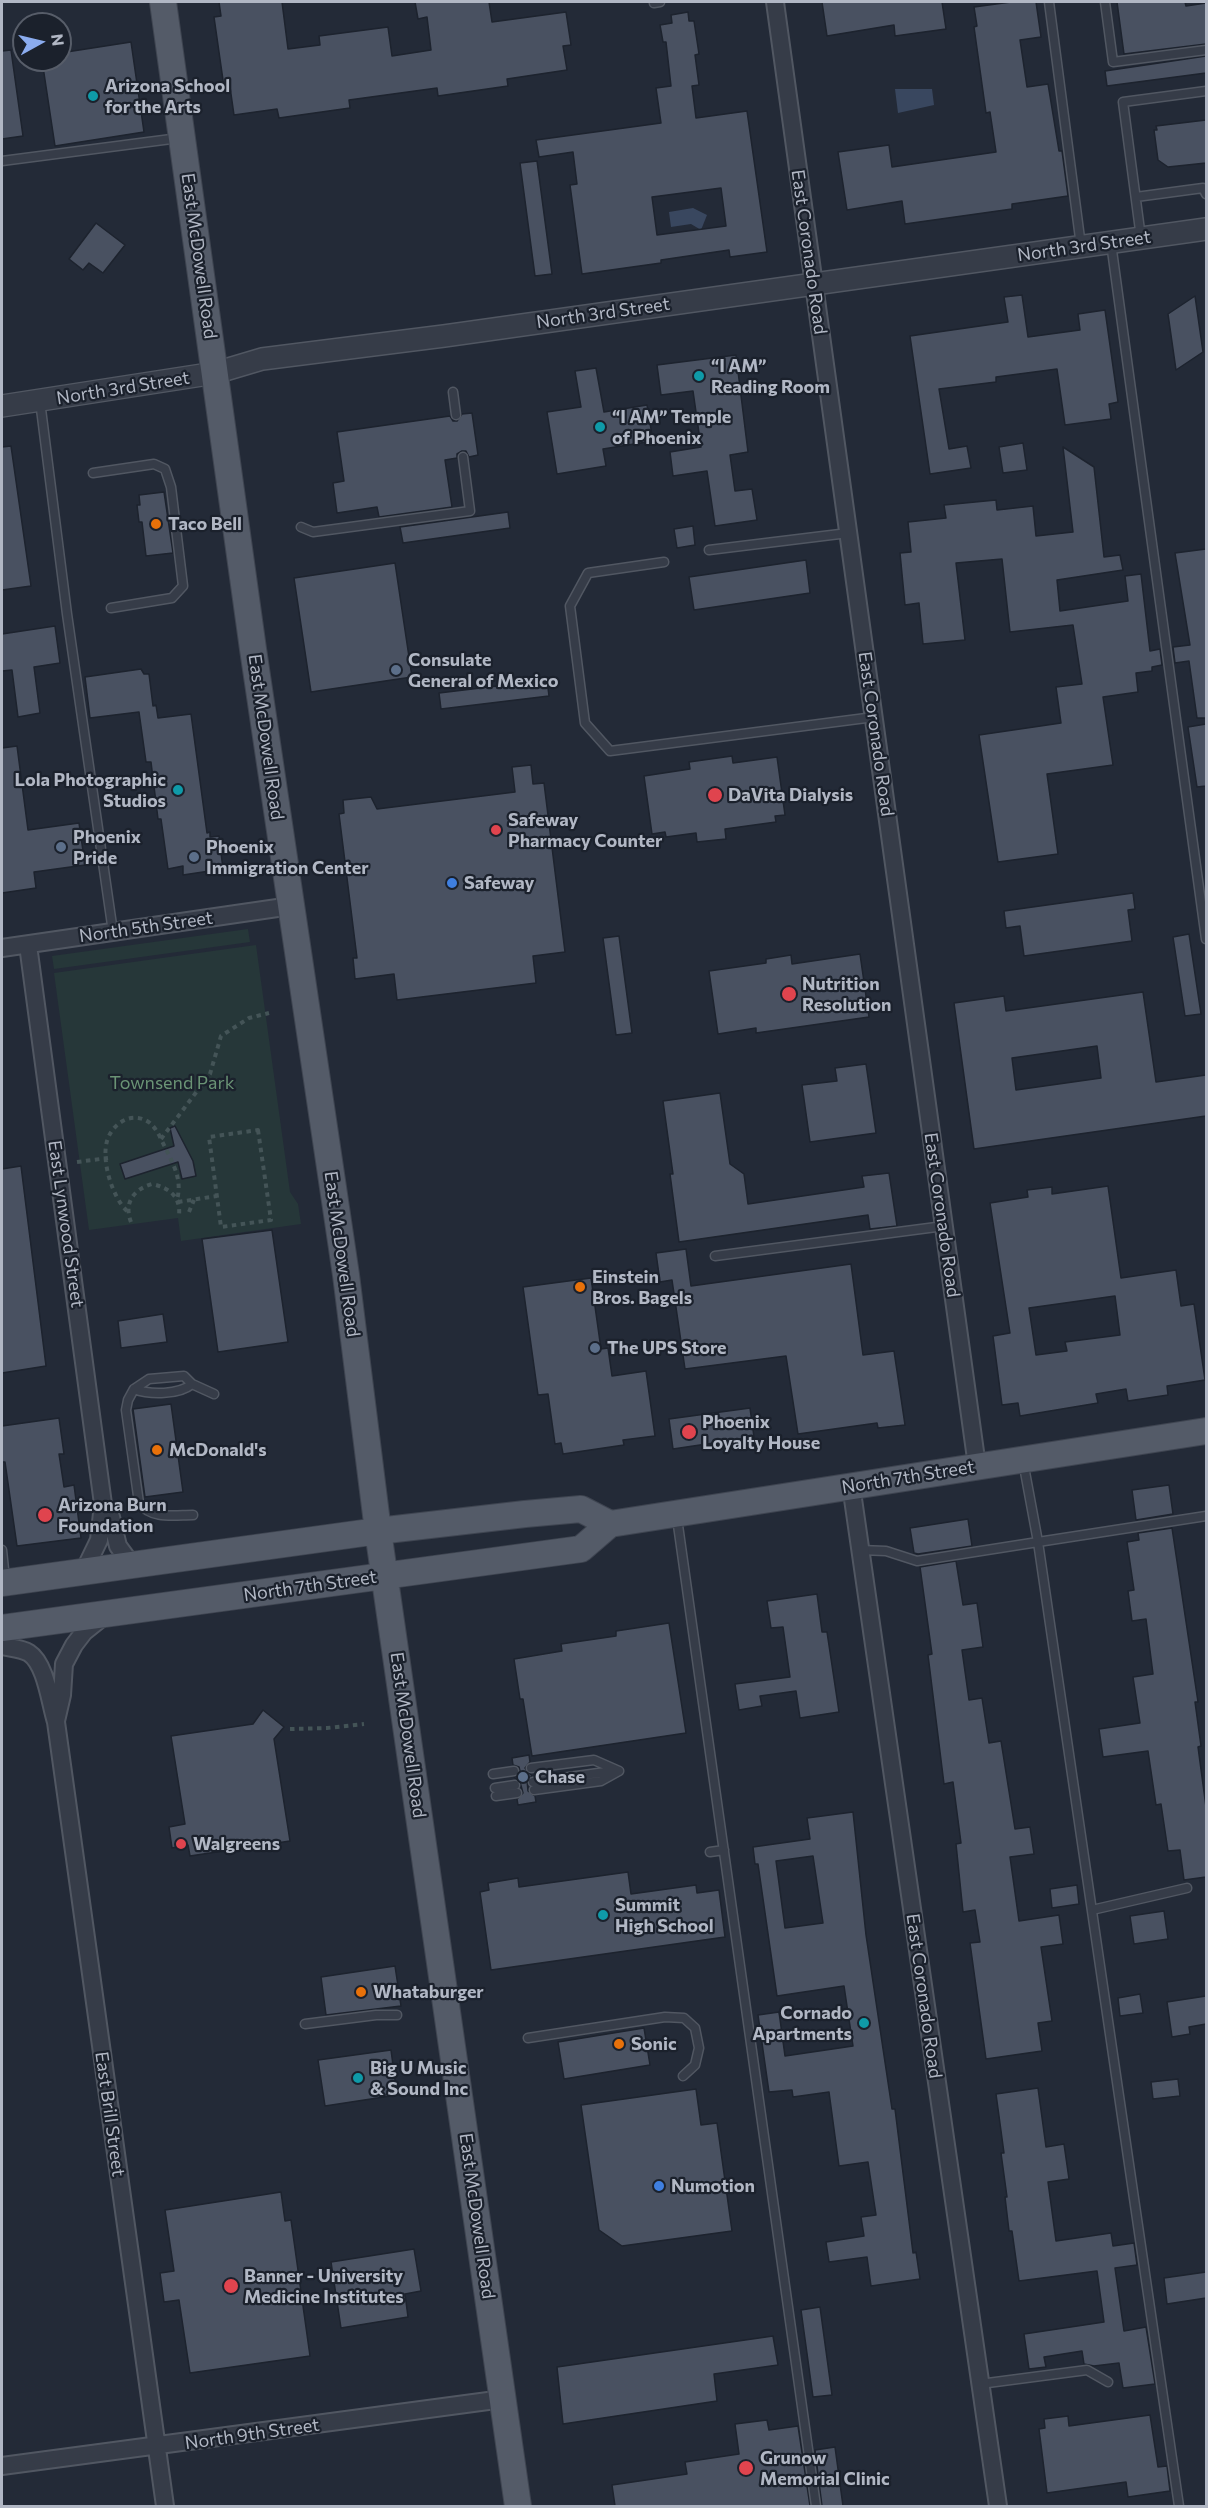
<!DOCTYPE html>
<meta charset="utf-8">
<style>
body{margin:0}
#map{position:relative;width:1208px;height:2508px;overflow:hidden;background:#232a37;font-family:Commissioner,sans-serif}
canvas{display:block}
.frame{position:absolute;inset:0;border:3px solid #b1b7c4;pointer-events:none}
.north{position:absolute;left:12px;top:12px;width:60px;height:60px;box-sizing:border-box;background:#1b212c;border:2px solid #575d69;border-radius:50%;rotate:82deg;font-size:16px;font-weight:700;line-height:24px;text-align:center;color:#b1b7c4}
.north::after{content:'';display:block;margin:auto;width:21px;height:27px;background:#8bacef;clip-path:polygon(50% 0,100% 100%,50% 72%,0 100%)}
</style>
<div id="map">
<canvas width="1208" height="2508"></canvas>
<div class="frame"></div>
<div class="north">N</div>
</div>
<script>
const ctx = document.querySelector('canvas').getContext('2d');
ctx.lineJoin = 'round';
function fillPath(path, color) {
  ctx.fillStyle = color;
  ctx.fill(path, 'evenodd');
}
function strokePath(path, color, width, dash) {
  ctx.strokeStyle = color;
  ctx.lineWidth = width;
  ctx.lineCap = dash ? 'butt' : 'round';
  ctx.setLineDash(dash || []);
  ctx.stroke(path);
}
function write(font, color, halo, rows, align = 'center') {
  ctx.font = font + ' Commissioner,sans-serif';
  ctx.lineWidth = 4.5;
  ctx.setLineDash([]);
  ctx.textBaseline = 'middle';
  ctx.strokeStyle = halo;
  ctx.fillStyle = color;
  for (const [text, x, y, turn = 0] of rows) {
    ctx.save();
    ctx.translate(x, y);
    ctx.rotate((+turn || 0) * Math.PI / 180);
    ctx.textAlign = isNaN(turn) ? turn : align;
    if (halo) ctx.strokeText(text, 0, 0);
    ctx.fillText(text, 0, 0);
    ctx.restore();
  }
}
const green = new Path2D(`
 M248,929L250,942L54,969L52,956Z
 M256,945L290,1192L298,1204L301,1224L181,1241L178,1218L89,1230L54,973Z`);
const water = new Path2D(`
 M895,89H932L934,105L898,113Z
 M693,208L707,215L701,230L691,224L671,227L669,212Z`);
const building = new Path2D(`
 M219,2H282L288,49L320,45L319,36L388,27L392,56L431,50L427,17L418,19L415,2H489L492,22L566,12L571,45L563,46L567,70L507,79L508,86L438,96L437,88L349,100L350,108L279,118L277,109L234,115L230,87H224L214,17L221,16Z
 M822,2H942L946,29L895,36L894,25L827,36Z
 M1011,2H1036L1041,37L1020,40L1027,87L1048,84L1059,151H1062L1068,196L1012,204V209L905,224L902,201L847,210L838,152L889,145L892,167L996,152L990,112L986,113L974,27L977,26L974,7Z
 M1117,2H1185L1186,6L1206,3V44L1124,54Z
 M688,12L689,21H694L699,54L695,55L699,85L692,86L696,118L747,111L767,252L730,257L729,250L661,260V263L582,274L570,185L577,184L573,152L539,157L536,140L661,123L656,88L671,86L666,42H663L660,25L672,23L671,15ZM721,188L726,226L657,235L652,197Z
 M131,42L144,132L55,146L42,60H60V53Z
 M11,50L23,136L2,139V51Z
 M1206,56V73L1107,86L1105,71Z
 M1206,120V163L1168,167L1158,160L1154,130H1157L1156,126Z
 M537,161L552,274L535,276L520,163Z
 M96,223L125,245L103,273L89,263L83,270L69,259Z
 M1022,295L1028,337L1080,330L1078,314L1105,310L1118,402L1109,404L1111,419L1065,425L1057,369L996,377V382L939,389L949,449L967,446L971,468L930,474L910,336L1008,322L1004,297Z
 M1195,296L1203,352L1176,370L1168,314Z
 M736,355L748,452L730,455L735,491L752,489L757,520L715,526L707,471L673,476L670,452L701,447L693,391L661,395L657,365Z
 M596,368L604,412L647,405L653,441L603,449L606,466L557,474L547,412L581,407L575,371Z
 M472,413L478,455L469,457L466,451H462L457,454V458L445,460L452,507L379,517L377,507L337,513L333,483L344,481L337,432L450,416L453,421H457L462,414Z
 M1023,443L1027,470L1003,473L999,447Z
 M11,446L31,586L2,590V447Z
 M1063,447L1094,467L1104,557L1120,555L1123,570L1057,580L1060,611L1128,601L1125,576L1141,574L1150,651L1160,649L1162,665L1152,667V671L1136,673L1138,692L1103,697L1113,765L1047,774L1058,854L998,862L979,735L1061,723L1056,687L1082,684L1073,625L1010,632L1002,559L956,563L965,640L923,644L919,603L905,605L900,553L911,552L908,522L946,518L944,505L996,500L997,510L1033,506L1036,536L1073,532Z
 M164,492L173,553L146,556L142,522H139L137,505H140L139,495Z
 M508,512L510,528L403,543L400,527Z
 M693,526L695,545L677,548L674,529Z
 M1206,549V718H1197L1189,661L1175,663L1173,647L1190,645L1175,553Z
 M806,560L810,593L694,610L689,577Z
 M395,563L412,677L311,692L294,578Z
 M55,626L60,663L34,667L40,713L18,717L12,670L2,671V634Z
 M141,669L144,674H149L153,706L156,705L158,718L191,714L207,833L210,832V837L219,836L223,869L183,875V866L168,869L161,819H158L151,762H146L139,712L90,718L85,677Z
 M547,680L549,696L441,709L439,693Z
 M1206,724V786L1197,787L1188,727Z
 M17,746L28,830L79,823L85,865L34,872L36,888L2,893V748Z
 M732,756L733,763L777,757L785,815L775,816L776,822L725,829L726,839L697,842L696,833L666,837L665,832L652,834L644,776L690,769L689,762Z
 M531,765L533,784L544,783L565,952L533,956L536,983L397,1000L394,974L355,979L353,958H357L339,814L344,813L343,800L371,797L377,809L515,792L512,767Z
 M1133,893L1135,909L1128,910L1132,941L1024,956L1020,926L1006,928L1004,911Z
 M1189,934L1201,1014L1185,1016L1173,937Z
 M619,936L632,1033L616,1035L603,938Z
 M860,954L869,1017L756,1033V1028L718,1034L709,971L766,963V959L791,955L792,964Z
 M1143,992L1156,1082L1206,1075V1116L974,1149L954,1003L1004,996L1006,1011ZM1097,1046L1101,1078L1016,1090L1012,1058Z
 M866,1064L876,1133L810,1142L802,1085L837,1081L835,1068Z
 M720,1093L730,1164L744,1174L748,1204L864,1187L862,1176L889,1173L897,1226L870,1229L868,1215L679,1242L670,1174H673L663,1101Z
 M175,1126L193,1161L196,1176L182,1179L178,1162L125,1179L120,1164L174,1146L170,1128Z
 M21,1166L46,1366L2,1373V1169Z
 M1108,1186L1121,1278L1176,1270L1181,1306L1194,1304L1205,1380L1167,1386L1168,1395L1128,1401L1126,1389L1096,1394L1098,1403L1020,1416L1018,1403L1002,1405L993,1336L1010,1333L990,1203L1028,1197L1027,1190L1052,1187V1194ZM1115,1296L1120,1335L1065,1342L1067,1351L1036,1355L1029,1308Z
 M272,1230L288,1342L218,1352L202,1239Z
 M686,1249L691,1286L851,1264L863,1355L894,1351L905,1425L878,1428L877,1423L798,1434L786,1356L685,1369L672,1280L660,1282L656,1253Z
 M591,1278L601,1349L608,1348L612,1376L646,1371L655,1436L623,1440L624,1445L563,1454L561,1443L555,1444L548,1394L538,1395L523,1287Z
 M163,1314L167,1342L121,1348L118,1321Z
 M171,1404L183,1492L145,1497L133,1409Z
 M750,1408L754,1437L673,1449L669,1419Z
 M59,1418L64,1454H59L64,1487L74,1485L81,1538L17,1546L5,1462H2V1426Z
 M1169,1485L1173,1514L1136,1520L1132,1490Z
 M968,1519L972,1546L918,1554L914,1553L910,1528Z
 M1172,1528L1198,1702H1195L1201,1746L1198,1747L1206,1807V1877L1184,1880L1180,1850L1168,1851L1161,1804L1156,1805L1148,1751L1103,1757L1099,1729L1140,1723L1133,1677L1153,1674L1146,1619L1132,1621L1128,1591L1134,1590L1127,1542L1139,1540L1138,1533Z
 M956,1561L963,1605L977,1603L983,1647L962,1650L969,1700L982,1698L989,1743L1001,1741L1015,1829L1030,1827L1034,1854L1010,1857L1019,1921L1059,1915L1063,1944L1041,1947L1052,2021L1038,2023L1042,2051L986,2059L970,1943L980,1942L975,1910L963,1912L956,1844L961,1843L953,1782L944,1784L928,1655L932,1654L920,1567Z
 M817,1594L822,1632H827L839,1712L800,1718L796,1691L760,1696L762,1706L739,1710L735,1684L790,1677L783,1627L771,1628L767,1601Z
 M669,1623L686,1733L532,1756L523,1699H520L514,1659L562,1651L561,1644L616,1636V1631Z
 M263,1710L284,1727L274,1739L290,1841L190,1856L188,1845L172,1848L169,1827L185,1824L171,1736L253,1724Z
 M529,1755L530,1762L525,1768L532,1776L527,1780L528,1791L535,1796L536,1802L518,1805L517,1799L523,1793L520,1782L514,1777L518,1776L520,1771L519,1767L513,1765L512,1758Z
 M853,1812L866,1935L892,2109H895L913,2253L916,2252L920,2279L871,2286L867,2257L829,2262L826,2242L864,2236L861,2217L876,2215L868,2162L839,2166L829,2092L793,2097L792,2090L769,2092L758,2015L779,2012L785,2056L853,2046L844,1986L777,1996L758,1864H755L753,1847L810,1839L807,1818ZM813,1856L823,1923L785,1928L776,1861Z
 M628,1872L631,1894L696,1885L697,1893L719,1890L725,1937L491,1970L480,1892L489,1890L488,1883L518,1878L519,1887Z
 M1077,1885L1079,1904L1052,1908L1050,1889Z
 M1164,1911L1168,1939L1134,1944L1130,1916Z
 M395,1966L401,2006L326,2015L321,1977Z
 M1140,1994L1143,2013L1120,2016L1118,1998Z
 M1206,1996V2024L1189,2027L1190,2034L1172,2037L1167,2002Z
 M644,2028L650,2065L564,2079L558,2042Z
 M391,2050L397,2095L325,2106L318,2060Z
 M1178,2079L1180,2096L1153,2099L1151,2082Z
 M1038,2088L1046,2147L1064,2144L1069,2179L1048,2182L1056,2241L1111,2233L1113,2246L1134,2243L1137,2265L1115,2268L1124,2331L1146,2327L1155,2384L1123,2388L1119,2363L1094,2366L1084,2364L1082,2351L1044,2357L1046,2367L1029,2369L1024,2334L1104,2322L1097,2271L1019,2281L1012,2231H1009L1005,2197H1007L1001,2153H1004L996,2094Z
 M696,2089L701,2125L717,2123L732,2231L622,2246L599,2230L581,2105Z
 M281,2192L285,2221L291,2220L310,2356L190,2373L179,2300L164,2302L160,2273L174,2271L165,2210Z
 M414,2249L421,2291L405,2294L408,2317L341,2328L331,2262Z
 M1206,2272V2298L1167,2304L1164,2278Z
 M820,2307L832,2395L813,2397L801,2310Z
 M773,2336L778,2365L714,2374L717,2401L563,2424L557,2367Z
 M1150,2415L1158,2467L1167,2466L1170,2491L1128,2497L1126,2482L1047,2493L1039,2429L1045,2428L1044,2419L1068,2416L1069,2426Z
 M767,2420L769,2430L798,2426L810,2506H615L612,2485L687,2474L685,2462L739,2454L735,2424Z
 M835,2447L843,2506H822L815,2450Z`);
const path = new Path2D(`
 M258,1130L271,1220L221,1227L209,1137Z
 M161,1139L210,1074L221,1036L249,1018L269,1013
 M77,1162L108,1158
 M178,1202L217,1196
 M127,1211C112,1197 100,1158 108,1138C115,1121 134,1111 150,1123C158,1130 162,1142 167,1151C175,1168 182,1181 177,1200
 M189,1212L194,1200
 M131,1222C124,1204 132,1190 152,1184C170,1188 181,1197 179,1216
 M290,1729L327,1728L364,1724`);
const service = new Path2D(`
 M1049,2L1081,246
 M1105,2L1113,62L1206,50
 M654,3L660,2
 M2,161L179,138
 M1136,197L1203,188L1206,194
 M1141,238L1123,102L1206,91
 M1111,243L1206,939
 M453,392L456,415
 M40,401L67,614L113,932
 M93,473L154,464L165,469L171,487L183,586L172,598L111,608
 M301,527L313,532L470,511L463,457
 M709,550L848,533
 M664,562L588,573L570,606L585,723L610,751L874,717
 M715,1256L944,1226
 M134,1389C150,1395 179,1395 192,1384
 M193,1515C175,1515 152,1520 139,1503L126,1410L128,1400L134,1389L149,1379L184,1376L192,1384L214,1394
 M677,1518L816,2506
 M2,1550L5,1579
 M860,1550L886,1551L917,1561L1038,1542L1023,1461
 M531,1768L594,1760L619,1771
 M493,1774L514,1771
 M533,1782L613,1771
 M495,1788L515,1785
 M534,1790L601,1781L619,1771
 M496,1796L517,1793
 M710,1852L724,1850
 M1092,1910L1187,1888
 M305,2024L376,2015H397
 M528,2038L665,2017L684,2018L695,2028L699,2048L695,2065L683,2076
 M980,2384L1087,2370L1108,2382
 M1179,2506L1038,1542L1206,1516`);
const minor = new Path2D(`
 M775,2L977,1466
 M28,945L103,1504L99,1540L84,1571
 M2,948L291,906
 M851,1485L998,2506
 M104,1505L111,1517L118,1546L132,1565
 M2,1646C10,1648 21,1648 29,1653C46,1664 50,1703 56,1722L165,2506
 M56,1721L62,1695L64,1664L74,1645L84,1632L104,1616
 M2,2466L503,2399`);
const tertiary = new Path2D(`
 M2,406L215,373L262,359L444,336L1206,229`);
const primary = new Path2D(`
 M163,2L253,649L346,1275L378,1531L518,2506
 M2,1583L378,1531L525,1514L581,1509L610,1524
 M2,1628L581,1549L610,1524L1206,1431`);
const markers = [
 [93,96,6,"#0f9aa8"],
 [699,376,6,"#0f9aa8"],
 [600,427,6,"#0f9aa8"],
 [156,524,6,"#e8710a"],
 [396,670,6,"#5c6f8a"],
 [178,790,6,"#0f9aa8"],
 [715,795,8,"#e0444e"],
 [496,830,6,"#e0444e"],
 [61,847,6,"#5c6f8a"],
 [194,857,6,"#5c6f8a"],
 [452,883,6,"#3f7fe0"],
 [789,994,8,"#e0444e"],
 [580,1287,6,"#e8710a"],
 [595,1348,6,"#5c6f8a"],
 [689,1432,8,"#e0444e"],
 [157,1450,6,"#e8710a"],
 [45,1515,8,"#e0444e"],
 [523,1777,6,"#5c6f8a"],
 [181,1844,6,"#e0444e"],
 [603,1915,6,"#0f9aa8"],
 [361,1992,6,"#e8710a"],
 [864,2023,6,"#0f9aa8"],
 [619,2044,6,"#e8710a"],
 [358,2078,6,"#0f9aa8"],
 [659,2186,6,"#3f7fe0"],
 [231,2286,8,"#e0444e"],
 [746,2468,8,"#e0444e"]
];
const poiNames = [
 ["Arizona School",105,86],
 ["for the Arts",105,107],
 ["“I AM”",711,366],
 ["Reading Room",711,387],
 ["“I AM” Temple",612,417],
 ["of Phoenix",612,438],
 ["Taco Bell",168,524],
 ["Consulate",408,660],
 ["General of Mexico",408,681],
 ["Lola Photographic",166,780,"right"],
 ["Studios",166,801,"right"],
 ["DaVita Dialysis",728,795],
 ["Safeway",508,820],
 ["Pharmacy Counter",508,841],
 ["Phoenix",73,837],
 ["Pride",73,858],
 ["Phoenix",206,847],
 ["Immigration Center",206,868],
 ["Safeway",464,883],
 ["Nutrition",802,984],
 ["Resolution",802,1005],
 ["Einstein",592,1277],
 ["Bros. Bagels",592,1298],
 ["The UPS Store",607,1348],
 ["Phoenix",702,1422],
 ["Loyalty House",702,1443],
 ["McDonald's",169,1450],
 ["Arizona Burn",58,1505],
 ["Foundation",58,1526],
 ["Chase",535,1777],
 ["Walgreens",193,1844],
 ["Summit",615,1905],
 ["High School",615,1926],
 ["Whataburger",373,1992],
 ["Cornado",852,2013,"right"],
 ["Apartments",852,2034,"right"],
 ["Sonic",631,2044],
 ["Big U Music",370,2068],
 ["& Sound Inc",370,2089],
 ["Numotion",671,2186],
 ["Banner - University",244,2276],
 ["Medicine Institutes",244,2297],
 ["Grunow",760,2458],
 ["Memorial Clinic",760,2479]
];
const streetNames = [
 ["North 3rd Street",1084,246,-8],
 ["East Coronado Road",809,252,82],
 ["East McDowell Road",199,256,82],
 ["North 3rd Street",603,313,-8],
 ["North 3rd Street",123,388,-9],
 ["East Coronado Road",876,734,82],
 ["East McDowell Road",266,737,82],
 ["North 5th Street",146,927,-8],
 ["East Coronado Road",942,1215,82],
 ["East Lynwood Street",66,1224,82],
 ["East McDowell Road",342,1254,82],
 ["North 7th Street",908,1477,-9],
 ["North 7th Street",310,1586,-8],
 ["East McDowell Road",408,1735,82],
 ["East Coronado Road",924,1996,82],
 ["East Brill Street",110,2114,82],
 ["East McDowell Road",477,2216,82],
 ["North 9th Street",252,2434,-8]
];
const parkNames = [
 ["Townsend Park",172,1083]
];
fillPath(green, '#263739');
fillPath(water, '#39475f');
fillPath(building, '#495161');
strokePath(building, '#1d232e', 1.5);
strokePath(service, '#515762', 11);
strokePath(minor, '#515762', 20);
strokePath(tertiary, '#515762', 24);
strokePath(primary, '#3f4551', 28);
strokePath(path, '#445457', 4, [4.5, 4.5]);
strokePath(service, '#363c48', 8);
strokePath(minor, '#363c48', 16);
strokePath(tertiary, '#363c48', 21);
strokePath(primary, '#545b68', 26);
for (const [x, y, r, color] of markers) {
  const dot = new Path2D();
  dot.arc(x, y, r, 0, 2 * Math.PI);
  ctx.fillStyle = color;
  ctx.fill(dot);
  strokePath(dot, '#1b212c', 2);
}
write('bold 18px', '#b1b7c4', '#1b212c', poiNames, 'left');
write('18px', '#b1b7c4', '#1b212c', streetNames);
write('18px', '#6a9375', '#1b212c', parkNames);
</script>
